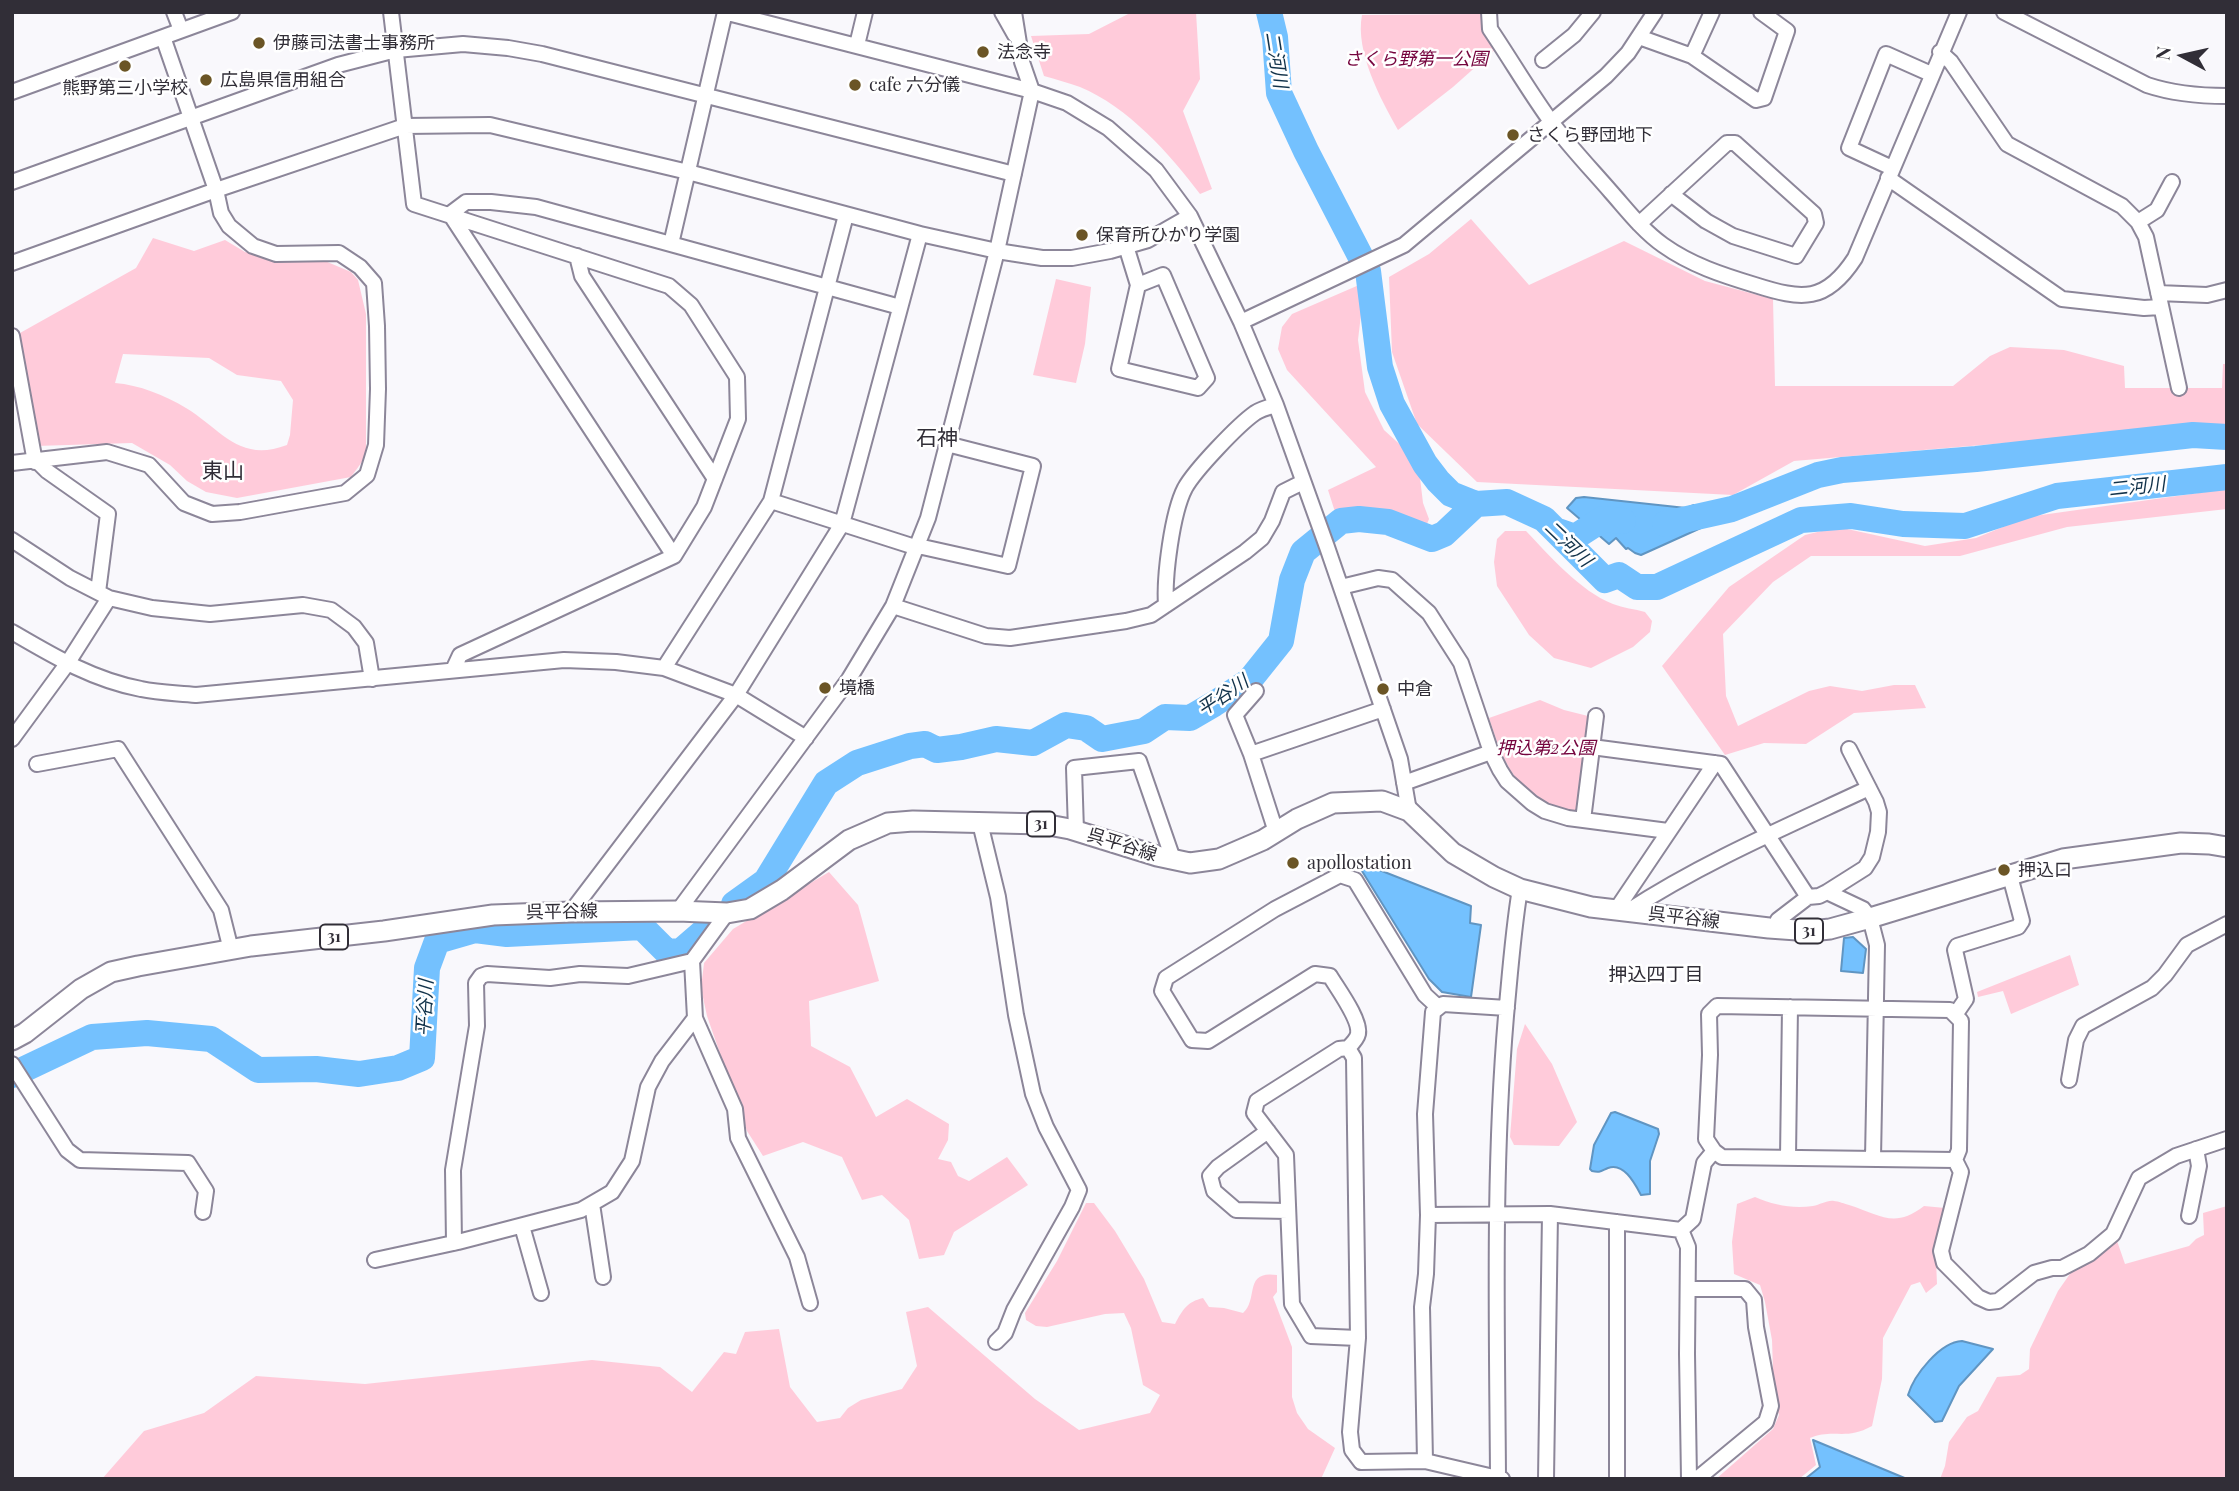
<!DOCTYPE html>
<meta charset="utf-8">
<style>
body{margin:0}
#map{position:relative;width:2239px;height:1491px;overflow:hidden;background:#f9f8fc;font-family:"Playfair Display",serif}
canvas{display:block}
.frame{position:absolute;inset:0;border:14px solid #312e37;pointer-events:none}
.north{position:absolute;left:2148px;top:21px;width:70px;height:70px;-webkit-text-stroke:5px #fff;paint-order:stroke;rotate:278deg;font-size:19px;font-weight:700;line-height:28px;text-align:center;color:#312e37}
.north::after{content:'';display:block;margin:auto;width:24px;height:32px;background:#312e37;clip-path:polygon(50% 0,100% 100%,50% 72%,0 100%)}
</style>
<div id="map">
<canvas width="2239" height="1491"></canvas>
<div class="frame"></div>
<div class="north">N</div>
</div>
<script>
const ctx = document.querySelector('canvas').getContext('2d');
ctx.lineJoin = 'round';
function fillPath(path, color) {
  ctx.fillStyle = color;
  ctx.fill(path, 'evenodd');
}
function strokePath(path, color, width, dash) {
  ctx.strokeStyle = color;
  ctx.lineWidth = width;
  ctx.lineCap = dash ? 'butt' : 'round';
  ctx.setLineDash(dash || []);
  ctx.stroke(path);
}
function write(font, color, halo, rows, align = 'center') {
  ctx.font = font + ' "Playfair Display","Noto Sans JP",serif';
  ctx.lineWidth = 5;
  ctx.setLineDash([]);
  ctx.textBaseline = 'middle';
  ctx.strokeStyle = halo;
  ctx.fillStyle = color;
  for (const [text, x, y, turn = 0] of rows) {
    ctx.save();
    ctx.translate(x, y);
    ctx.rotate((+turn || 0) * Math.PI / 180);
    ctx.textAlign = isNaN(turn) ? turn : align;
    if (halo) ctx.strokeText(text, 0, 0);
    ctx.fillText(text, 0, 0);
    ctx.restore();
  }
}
const green = new Path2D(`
 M1132,12H1196L1200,79L1183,111L1212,189L1200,194C1170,154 1128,107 1080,87C1068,83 1056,79 1044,76L1031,36L1089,34Z
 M1487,14L1498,47L1453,87L1398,130C1380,98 1355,51 1362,15Z
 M1471,219L1529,285L1624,241L1705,281L1773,299L1775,386H1953L1990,356L2010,347L2064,350L2124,366L2125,388H2222L2223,364H2227V429H2170L1794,461L1733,495L1477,482L1417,424L1392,352L1389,277L1429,254Z
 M153,238L194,251L225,240L245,252L325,261L351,272L358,280L366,314V448L364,459L351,477L237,498L206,492L187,481L170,465L132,443L36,446L20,333L136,268ZM123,354L209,358L237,375L281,381L293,400L290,435L287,445C239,463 222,430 186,408C165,395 139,385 115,383Z
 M1056,279L1091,287L1085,344L1076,383L1033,375Z
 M1359,285L1364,289L1358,340L1365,392L1384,430L1418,461L1423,503L1429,519L1427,524L1404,521L1385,512L1336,515L1328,490L1376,467L1287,370L1278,349L1282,327L1292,314Z
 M2227,489V509L2067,527L1960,556H1811L1773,582L1723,634L1726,696L1738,726L1809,691L1830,686L1862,691L1894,685H1915L1926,708L1854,713L1806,744L1764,743L1725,755L1662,666L1729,587L1805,535L1838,527L1925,546L1976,538L2027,517Z
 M1505,531H1526C1550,556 1580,591 1613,604C1623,608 1635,609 1645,612L1652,621L1650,632L1633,647L1591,668L1554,658L1529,635L1497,586L1494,562L1497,539Z
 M1540,700L1564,710L1592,717L1580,814C1520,799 1507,774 1489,718Z
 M829,872L858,905L879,981L809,1001L811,1046L850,1067L876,1117L907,1099L949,1124L948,1140L938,1159L951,1162L958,1176L969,1181L1007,1157L1028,1185L954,1232L944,1255L919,1259L909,1220L882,1195L862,1200L842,1157L803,1142L763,1156L747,1131L707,1016L701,988L704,963L733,929Z
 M2070,955L2079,985L2011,1014L2003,991L1978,997L1977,992Z
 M1525,1024L1552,1064L1577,1122L1559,1146L1514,1145L1510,1137L1517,1049Z
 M1755,1197C1774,1205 1792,1209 1813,1206C1820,1205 1827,1200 1834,1201C1838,1201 1845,1204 1849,1205C1881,1215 1894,1229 1924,1206L1945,1208L1936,1260L1937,1284L1926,1293L1920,1282L1911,1285L1883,1338L1882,1379L1872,1426C1845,1441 1834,1428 1810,1438L1816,1465L1799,1479H1716L1773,1429L1779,1415L1774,1400L1772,1340L1765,1302L1760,1285L1734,1274L1732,1242L1737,1204Z
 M1086,1203H1094L1115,1231L1144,1279L1162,1322L1175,1324C1183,1309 1187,1302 1203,1298L1209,1307L1224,1308L1243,1313C1259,1299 1243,1270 1277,1275V1292L1273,1297L1292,1347V1397L1297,1413L1308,1429L1335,1448L1321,1479H102L144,1431L204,1413L256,1376L365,1384L592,1360L660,1367L692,1392L724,1352L736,1354L745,1332L779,1329L790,1387L817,1422L840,1418L848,1408L861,1400L902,1389L917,1366L906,1312L928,1307L1035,1399L1079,1430L1150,1413L1160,1395L1143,1385L1131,1328L1124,1313L1105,1314L1047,1327L1036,1326L1026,1320L1025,1313L1057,1261Z
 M2227,1206V1479H1940L1945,1466L1949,1442L1967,1417L1978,1411L1997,1377L2020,1375L2029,1369L2030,1349L2058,1291L2072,1271L2116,1238L2125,1264L2189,1246L2196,1239L2204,1235L2203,1213Z`);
const water = new Path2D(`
 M1584,497L1686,508L1694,505L1703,527L1641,555L1635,553L1628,548L1626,549L1616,538L1609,544L1567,508L1576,498Z
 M1359,862L1471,906L1470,923L1481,925L1471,997L1442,992L1429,979L1357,863Z
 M1853,937L1866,949L1863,973L1841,971L1844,938Z
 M1615,1112L1658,1129L1659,1134L1650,1161V1194L1641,1195C1635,1184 1624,1162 1608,1168C1601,1171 1600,1173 1592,1171L1590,1169L1594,1145L1611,1113Z
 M1962,1341L1993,1349L1959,1386L1942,1421L1935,1422L1908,1395C1914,1375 1940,1342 1962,1341Z
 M1813,1440L1907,1479H1805L1820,1467Z`);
const river = new Path2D(`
 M1269,12L1275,37L1279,93L1306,151L1368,271L1380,367L1392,404L1425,464L1438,481L1451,494L1476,504L1507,502L1544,519L1605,580L1619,575L1637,587H1657L1801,520L1851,516L1903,524L1965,526L2057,496L2227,477
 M1665,524L1732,509L1818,475L1842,470L1976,459L2193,435L2227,437
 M1555,530L1575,537L1603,519L1623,521
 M734,904L766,881L826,783L857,763L910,746L925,744L937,750L961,747L996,739L1033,743L1066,725L1086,728L1102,739L1144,731L1165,717L1190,718L1214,704L1249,681L1281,641L1292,580L1303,552L1341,521L1359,519L1388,522L1432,539L1444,534L1476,504
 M12,1075L92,1037L147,1033L211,1039L258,1070L316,1069L359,1074L398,1068L422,1058L427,968L437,941L475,930L507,934L642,927L667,952L681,951L703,932`);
const minor = new Path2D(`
 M174,12L181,30
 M391,12L414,204L669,286L691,305L737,377L738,419L704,507L674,556L460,655L453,670
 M724,12L1032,91L1067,103L1108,128L1156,170L1190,216L1241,322L1276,405L1327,547L1400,759L1409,811
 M1002,12L1015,35
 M1489,12L1490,29C1511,60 1530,93 1552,123C1570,147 1591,169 1611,192C1627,210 1643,231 1663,245C1691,265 1722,275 1755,285C1802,300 1826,303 1855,258L1959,12
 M2004,12L2147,85C2174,94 2199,96 2227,96
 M1639,37L1692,56L1756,100L1764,98L1787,31L1761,12
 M857,45L865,12
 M1940,52L1951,62L2007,144L2122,206L2138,222L2146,237L2179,388
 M1692,56L1712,12
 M1543,60L1574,35L1593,12
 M12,92L232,12
 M1892,168L1849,148L1886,54L1931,74
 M1888,178L2062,299L2144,308L2161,307
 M12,182L338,65L396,50L463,44L508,48L542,54L1014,174
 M450,214L466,202H491L536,207L900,307
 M450,214L674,556
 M2138,222L2157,210L2172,182
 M1639,224L1727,143H1735L1814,214L1816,223L1796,256L1733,236L1706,221L1671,194
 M671,244L725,12
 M1126,246L1138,285L1119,369L1198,388L1207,378L1163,275L1138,285
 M577,256L582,276L715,479
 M12,263L216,190L405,126L490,125L688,172L920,234L997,251L1042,258H1072L1110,251L1148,240L1190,216
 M2158,293L2207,295L2227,290
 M1241,322L1404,245L1606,76L1628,53L1655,12
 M12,336L35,462
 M38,462L47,471L108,514L98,592
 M12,463L107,452L149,465L184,503L212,514L240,512L345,493L367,475L376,445L378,389L377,326L374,283L360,267L339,253L276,254L253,246L229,226L221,213L216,190L163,37
 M771,501L918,548
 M12,540L70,578L109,598L152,608L210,614L303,605L331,610L354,627L366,643L372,679
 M918,546L1008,566L1033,466L947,444
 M1341,587L1378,578L1392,580L1429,613L1461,663L1491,752L1500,770L1507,781L1532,803L1545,811L1568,818L1668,831
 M1166,605C1164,577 1172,513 1185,488C1195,470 1238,425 1255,413C1261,409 1269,407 1276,405
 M893,606L986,636L1010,638L1126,621L1151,615L1245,552L1262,538L1272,521L1283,492L1303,482
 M12,632C53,656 93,680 141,689C159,693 178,693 196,695L564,660L616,662L664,668L736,695L806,738
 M664,668L771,501L846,215
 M1256,691L1235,715L1251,754L1276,832
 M12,739L67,664L109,598
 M1592,747L1721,764L1808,897
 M1251,754L1383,709
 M37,764L118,749L221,910L231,950
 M1404,783L1491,752
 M1583,820L1596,716
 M980,823L998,897L1016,1015L1033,1094L1046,1127L1079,1190L1072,1207L1014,1310L1005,1333L996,1342
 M1076,831L1074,768L1139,761L1173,859
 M1827,892L1863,909L1870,918L1877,945L1873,1158
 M1616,910L1715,763
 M678,911L849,679L893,606L928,518L997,251L1032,91L1022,62L1014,12
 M1628,911C1703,862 1788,826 1869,788
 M571,912L736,695L842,524L920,234
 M727,913L692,961L695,1018L735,1109L738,1138L797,1257L810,1303
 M1774,928L1778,920L1808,897L1819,896L1827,892L1865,868L1872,857L1878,832L1879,812L1876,802L1849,749
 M1955,1015L1966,999L1955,950L1957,946L2018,927L2022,921L2010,876
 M1348,1048C1352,1044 1357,1039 1358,1034C1361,1020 1337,988 1330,976L1315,974L1208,1041L1192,1040L1162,991L1166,978L1275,909L1340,875L1355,880L1425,995L1438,1007
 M12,1064L67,1150L80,1160L188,1163L206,1191L203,1212
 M2069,1080L2076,1040L2083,1026L2152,988L2165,975L2187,945L2227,924
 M1268,1131L1218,1167L1210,1176L1214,1191L1236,1210L1288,1211
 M1788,1157L1790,1007
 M1955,1160L1722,1157L1714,1151L1706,1139L1710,1055L1709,1014L1717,1006L1950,1010L1961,1021L1959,1150L1955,1160L1961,1172L1941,1251L1944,1263L1978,1297L1989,1302L1998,1301L2034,1273L2052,1268H2062L2089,1254L2113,1234L2139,1178L2176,1156L2227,1139
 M592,1204L603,1277
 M1428,1215L1550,1214L1681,1230L1688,1247L1687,1354L1689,1479
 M2189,1216L2199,1166L2196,1149
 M1617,1222V1479
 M522,1226L541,1293
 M1681,1230L1693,1219L1704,1163L1714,1151
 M454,1243L453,1170L477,1026L476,983L481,976L487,974L550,978L580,974L628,976L692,961
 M375,1260L458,1242L581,1210L612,1192L632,1161L648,1087L662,1061L695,1018
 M1688,1289H1745L1754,1300L1756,1327L1771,1406L1766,1422L1697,1479
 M1358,1338L1311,1336L1292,1304L1286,1155L1254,1113L1257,1101L1339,1049L1348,1048L1354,1058L1358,1338L1350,1432L1352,1450L1361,1462L1425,1461L1502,1479
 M1425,1461L1422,1307L1426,1274L1428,1215L1425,1114L1433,1012L1443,1004L1507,1008
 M1498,1476C1497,1323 1493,1169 1506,1016C1510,974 1513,931 1520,889
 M1546,1479L1550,1214`);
const major = new Path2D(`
 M12,1040L25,1033L81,989L111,972L138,966L251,946L384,931L493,915L571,912L678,911L727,913L750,909L782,890L849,840L888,823L913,821L1043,824L1070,829L1157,856L1190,863L1219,859L1263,840L1297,819L1333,803L1382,801L1409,811L1453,853L1494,877L1520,889L1591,907L1769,928L1811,931L1830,929L1870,918L2063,859L2181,843L2209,844L2227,847`);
const markers = [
 [259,43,7,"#6b5525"],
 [983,52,7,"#6b5525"],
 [125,66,7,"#6b5525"],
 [206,80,7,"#6b5525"],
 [855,85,7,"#6b5525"],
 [1513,135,7,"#6b5525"],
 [1082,235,7,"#6b5525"],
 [825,688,7,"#6b5525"],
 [1383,689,7,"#6b5525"],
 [1293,863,7,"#6b5525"],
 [2004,870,7,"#6b5525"]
];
const shields = [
 [1041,824,28],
 [1809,931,28],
 [334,937,28]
];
const shieldNames = [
 ["31",1041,824],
 ["31",1809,931],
 ["31",334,937]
];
const poiNames = [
 ["伊藤司法書士事務所",273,43],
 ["法念寺",997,52],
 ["広島県信用組合",220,80],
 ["cafe 六分儀",869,85],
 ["熊野第三小学校",125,88,"center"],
 ["さくら野団地下",1527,135],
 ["保育所ひかり学園",1096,235],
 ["境橋",839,688],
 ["中倉",1397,689],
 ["apollostation",1307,863],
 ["押込口",2018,870]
];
const parkNames = [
 ["さくら野第一公園",1416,59],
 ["押込第2公園",1546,748]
];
const streetNames = [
 ["呉平谷線",1122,845,17],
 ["呉平谷線",562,912,-1],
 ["呉平谷線",1684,918,7]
];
const waterNames = [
 ["二河川",1276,60,81],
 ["二河川",2137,487,-6],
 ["二河川",1568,544,44],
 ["平谷川",1223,696,-34],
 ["平谷川",425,1008,-87]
];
const neighbourhoodNames = [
 ["押込四丁目",1656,975]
];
const quarterNames = [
 ["石神",937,438],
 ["東山",223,471]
];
fillPath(green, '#ffcbda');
fillPath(water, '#74c1fe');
strokePath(water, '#6095c2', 2);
strokePath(river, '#74c1fe', 26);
strokePath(minor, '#8c8699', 18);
strokePath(major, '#8c8699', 23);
strokePath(minor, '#fff', 14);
strokePath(major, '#fff', 19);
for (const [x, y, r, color] of markers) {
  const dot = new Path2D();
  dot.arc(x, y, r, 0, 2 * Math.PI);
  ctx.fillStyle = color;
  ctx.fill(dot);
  strokePath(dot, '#fff', 2.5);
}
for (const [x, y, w] of shields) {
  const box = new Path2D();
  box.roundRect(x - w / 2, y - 12.5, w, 25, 5);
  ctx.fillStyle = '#fff';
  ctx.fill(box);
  strokePath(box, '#312e37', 2);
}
write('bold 16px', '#312e37', null, shieldNames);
write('18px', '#312e37', '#fff', poiNames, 'left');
write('italic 18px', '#75043e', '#fff', parkNames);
write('18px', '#312e37', '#fff', streetNames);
write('italic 19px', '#11324a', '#fff', waterNames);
write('19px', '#312e37', '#fff', neighbourhoodNames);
write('21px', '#312e37', '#fff', quarterNames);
</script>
